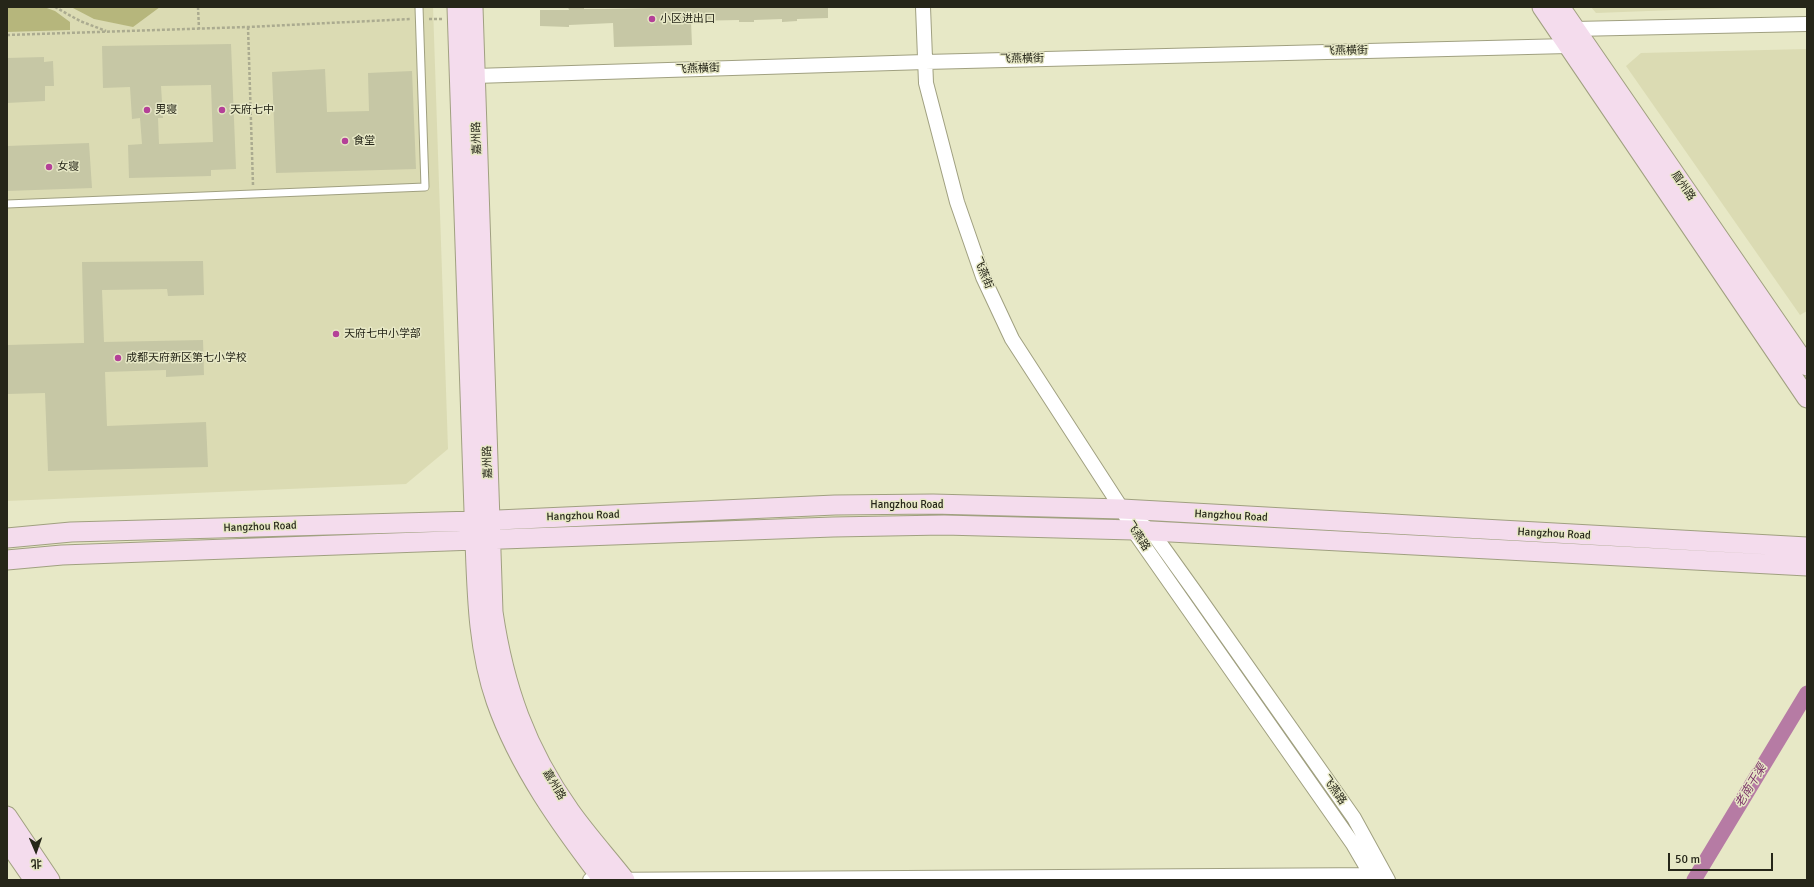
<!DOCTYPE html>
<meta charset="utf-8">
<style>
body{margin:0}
#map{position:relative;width:1814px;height:887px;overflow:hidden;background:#e7e8c6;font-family:Signika,"Noto Sans SC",sans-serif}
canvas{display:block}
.frame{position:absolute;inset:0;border:8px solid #262619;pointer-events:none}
.north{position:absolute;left:16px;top:831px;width:40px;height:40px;-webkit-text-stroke:3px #e7e8c6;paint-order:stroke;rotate:178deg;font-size:11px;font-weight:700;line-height:16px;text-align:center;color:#262619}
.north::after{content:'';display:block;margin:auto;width:14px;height:18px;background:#262619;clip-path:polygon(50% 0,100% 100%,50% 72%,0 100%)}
.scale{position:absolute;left:1668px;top:853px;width:105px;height:18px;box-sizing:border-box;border:2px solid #262619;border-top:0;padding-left:5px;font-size:12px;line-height:14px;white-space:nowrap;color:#262619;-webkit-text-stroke:3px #e7e8c6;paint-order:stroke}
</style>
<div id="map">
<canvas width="1814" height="887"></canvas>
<div class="frame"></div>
<div class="north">北</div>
<div class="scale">50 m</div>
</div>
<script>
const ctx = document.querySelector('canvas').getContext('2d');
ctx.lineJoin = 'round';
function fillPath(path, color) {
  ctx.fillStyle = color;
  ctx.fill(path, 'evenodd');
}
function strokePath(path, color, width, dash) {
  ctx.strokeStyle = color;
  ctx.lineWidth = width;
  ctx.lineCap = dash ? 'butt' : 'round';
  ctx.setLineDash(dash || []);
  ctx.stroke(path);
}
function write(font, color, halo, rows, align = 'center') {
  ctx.font = font + ' Signika,"Noto Sans SC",sans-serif';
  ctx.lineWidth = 3;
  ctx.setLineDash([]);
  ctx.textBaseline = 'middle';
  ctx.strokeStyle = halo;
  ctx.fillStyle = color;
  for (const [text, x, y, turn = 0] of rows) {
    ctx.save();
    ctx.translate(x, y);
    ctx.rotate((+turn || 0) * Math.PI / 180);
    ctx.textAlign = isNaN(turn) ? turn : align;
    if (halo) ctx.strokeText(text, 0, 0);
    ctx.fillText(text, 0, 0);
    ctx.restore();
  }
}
const built = new Path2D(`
 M7,7H433L448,449L406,484L7,501Z
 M1591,7H1727L1728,8L1596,13Z
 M1807,49V311L1800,315L1626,66L1641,53Z`);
const green = new Path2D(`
 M7,7H44L55,11L70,22V30L7,32Z
 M71,7H160L133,27L94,19Z`);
const canal = new Path2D(`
 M1694,880L1807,693`);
const building = new Path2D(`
 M568,7H584V9H604L703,7H828V18L797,19V21L782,22V19L754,20V22H739V20L691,21L692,45L614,47L613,23L569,25V27L540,26V10H569Z
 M231,44L236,169L211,170V176L129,178L128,145L142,144L140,118L132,119L130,87L103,88L102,46ZM211,85L213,142L159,144L158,118H163L161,86Z
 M44,57V62L53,61L54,86H45V101L7,103V58Z
 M325,69L327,112L369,111L368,73L412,71L416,169L276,173L272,72Z
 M89,143L92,188L7,191V146Z
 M203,261L204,295L168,296L167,289L102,290L104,342L203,340L204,375L166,377V370L105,372L107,426L206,422L208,467L48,471L45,393L7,394V345L84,343L82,262Z`);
const path = new Path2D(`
 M55,7L80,21L106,31
 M198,7L199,29
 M429,19H442
 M248,27L253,185
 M7,35L248,27L410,19`);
const lane = new Path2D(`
 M7,204L425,187L419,7`);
const street = new Path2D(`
 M923,7L926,83L957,202L983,277L1012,339L1122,509
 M1574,29L1807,24
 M475,76L925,62L1568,46
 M590,880L1378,875
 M1374,880L1353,844L1133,530L1122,509L1152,532L1195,592L1354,818L1388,880`);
const secondary = new Path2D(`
 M457,7L475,541C477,595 478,649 496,701C519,767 561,825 603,880
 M473,7L493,612C504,687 526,749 570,811C587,835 607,857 625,880
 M1542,7L1807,398
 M1560,7L1807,366
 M7,538L71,532L475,521L835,505L933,504L1122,509L1807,547
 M7,560L62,555L833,527L944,525L1133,530L1807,566
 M7,816L50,880
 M7,841L34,880`);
const markers = [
 [652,19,4,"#b44098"],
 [147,110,4,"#b44098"],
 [222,110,4,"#b44098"],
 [345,141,4,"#b44098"],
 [49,167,4,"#b44098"],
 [336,334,4,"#b44098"],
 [118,358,4,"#b44098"]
];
const poiNames = [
 ["小区进出口",660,19],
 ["男寝",155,110],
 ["天府七中",230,110],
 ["食堂",353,141],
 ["女寝",57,167],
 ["天府七中小学部",344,334],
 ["成都天府新区第七小学校",126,358]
];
const streetNames = [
 ["飞燕横街",1346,51,-1],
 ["飞燕横街",1022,59,-1],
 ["飞燕横街",698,69,-2],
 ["嘉州路",477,138,-92],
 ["眉州路",1683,186,55],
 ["飞燕街",983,273,68],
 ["嘉州路",488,462,-92],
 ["Hangzhou Road",907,505],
 ["Hangzhou Road",583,516,-2],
 ["Hangzhou Road",1231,516,3],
 ["Hangzhou Road",260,527,-2],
 ["Hangzhou Road",1554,534,3],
 ["飞燕路",1138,536,57],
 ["嘉州路",554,785,59],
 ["飞燕路",1334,790,55]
];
const waterNames = [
 ["老南干渠",1751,786,-59]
];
fillPath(built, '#dbdbb3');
fillPath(green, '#b6b67c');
strokePath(canal, '#b67ba4', 15);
fillPath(building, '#c6c7a5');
strokePath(lane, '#a0a080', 9);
strokePath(street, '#a0a080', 16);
strokePath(secondary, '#a0a080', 21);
strokePath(path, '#abab90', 2.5, [3, 2]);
strokePath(lane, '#fff', 7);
strokePath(street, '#fff', 14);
strokePath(secondary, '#f4dced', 19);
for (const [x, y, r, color] of markers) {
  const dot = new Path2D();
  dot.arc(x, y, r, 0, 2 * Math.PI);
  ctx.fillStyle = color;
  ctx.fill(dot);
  strokePath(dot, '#e7e8c6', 1.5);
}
write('11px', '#262619', '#e7e8c6', poiNames, 'left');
write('11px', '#262619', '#e7e8c6', streetNames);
write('italic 12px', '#7b3369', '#e7e8c6', waterNames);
</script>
